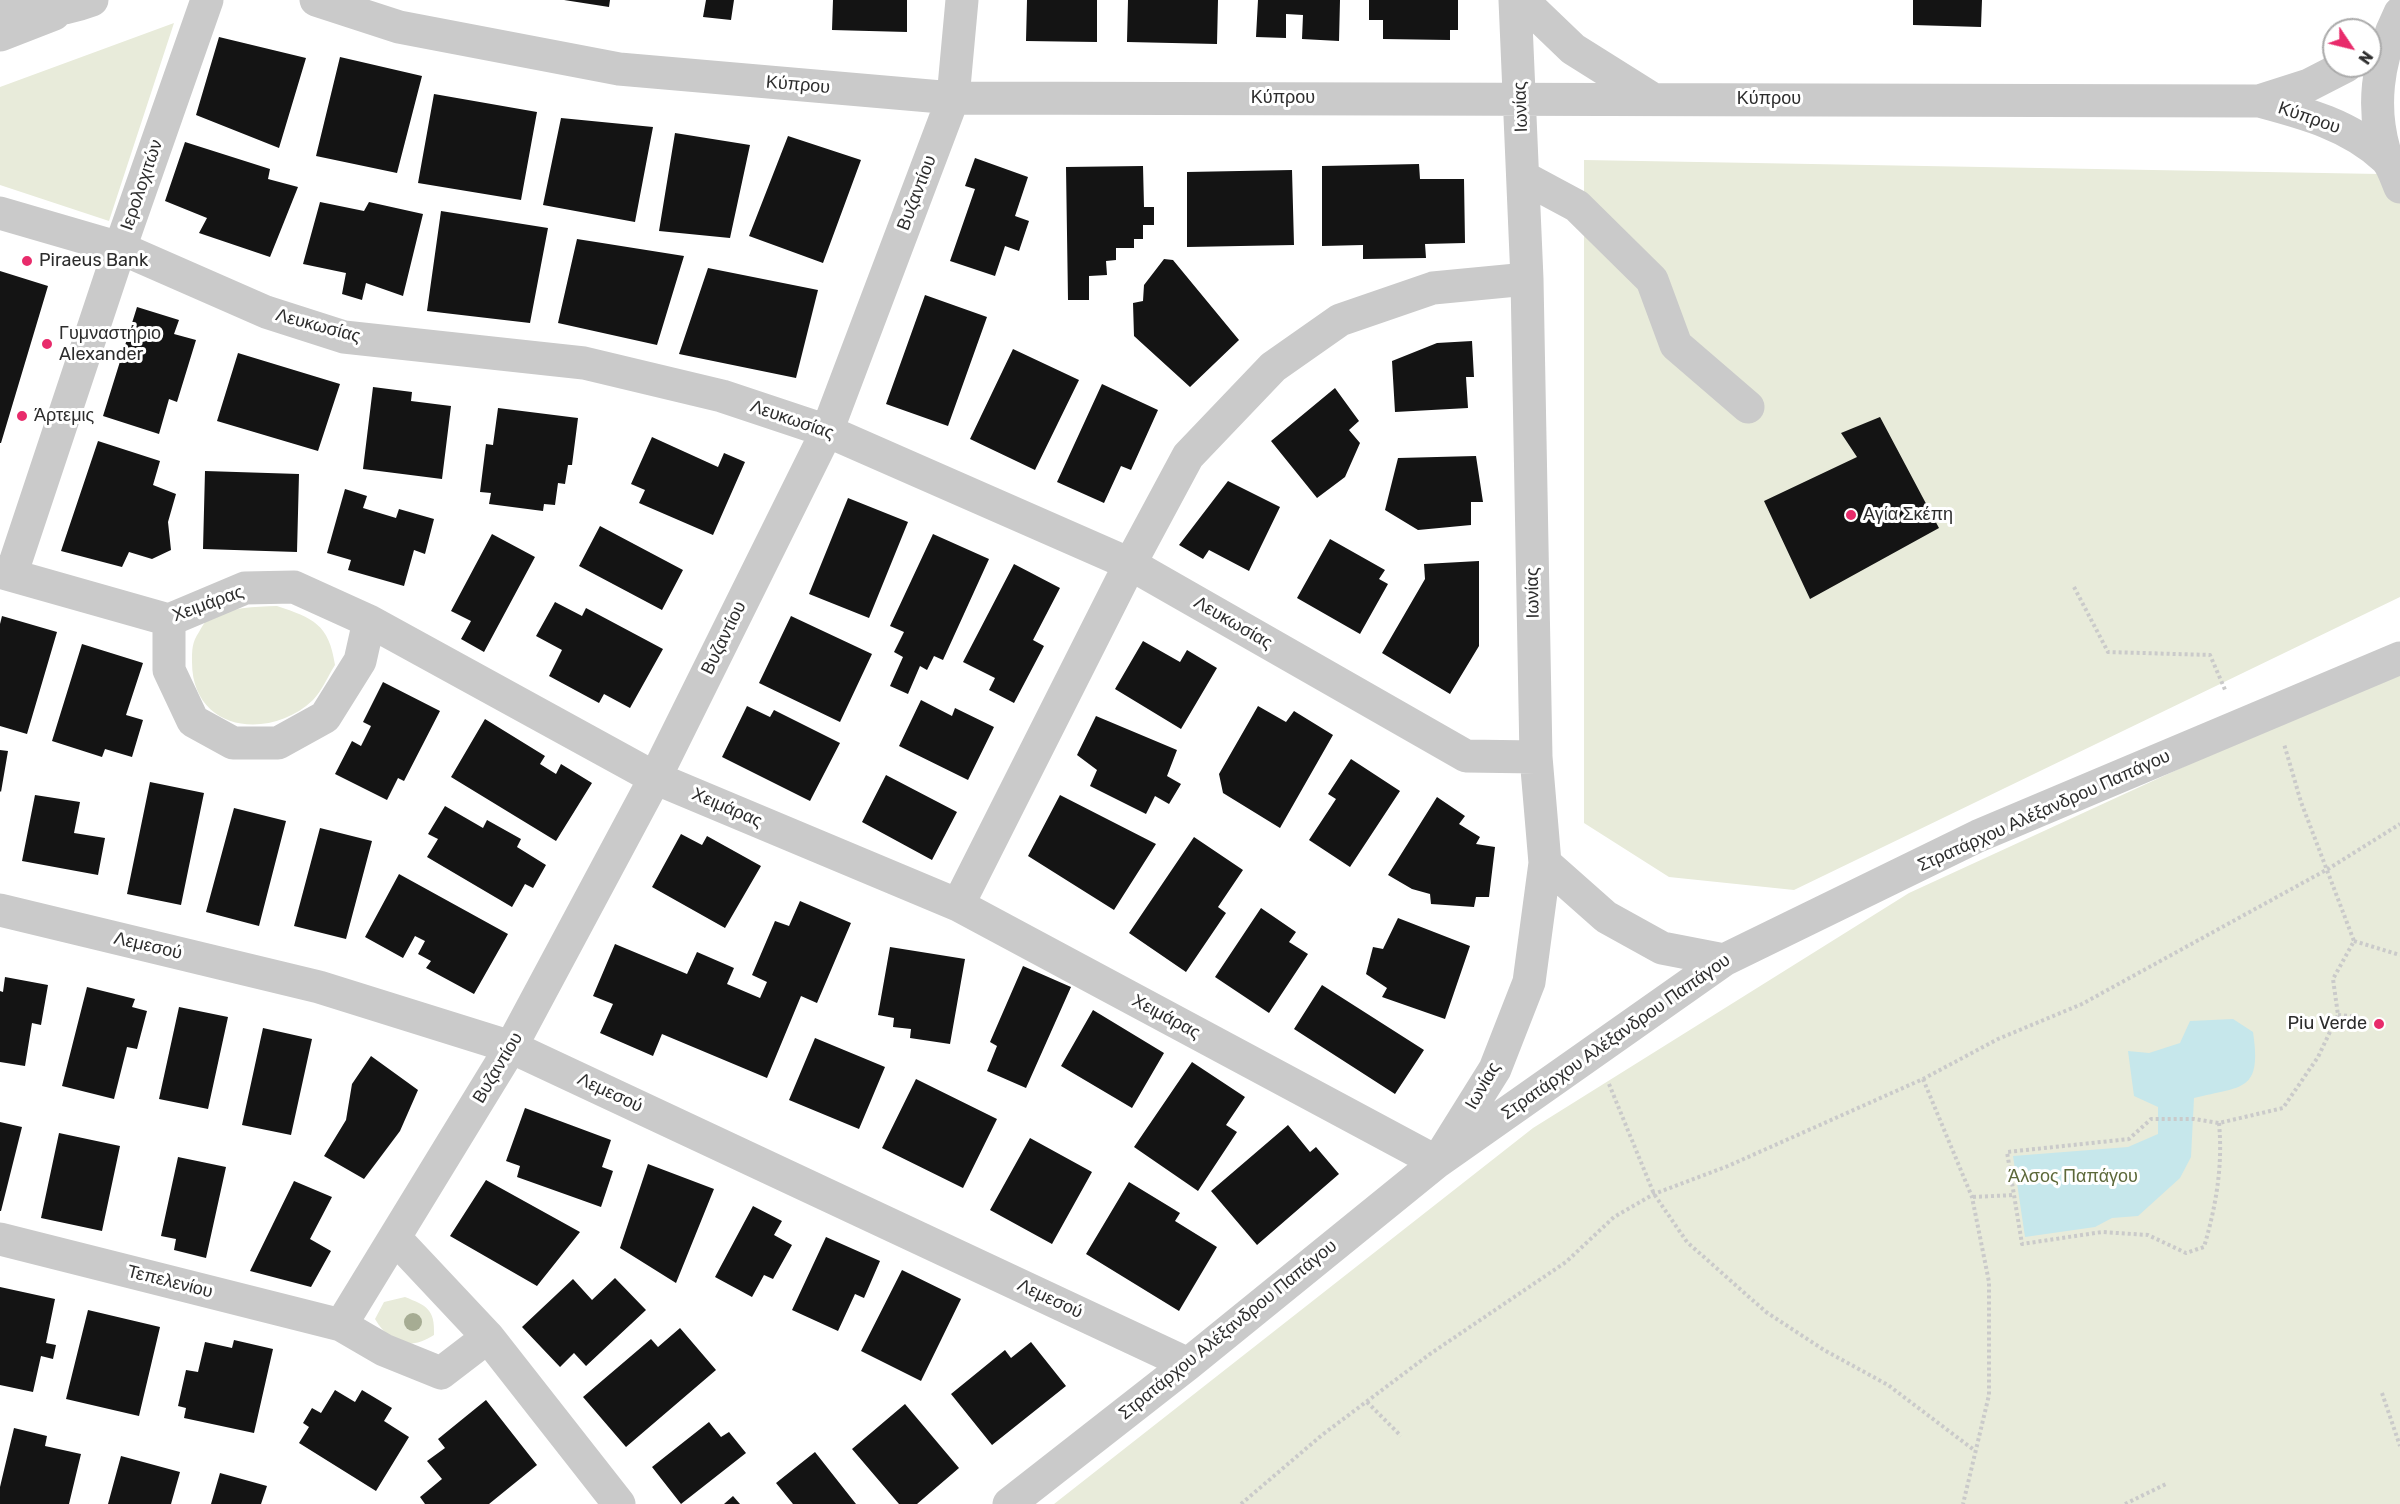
<!DOCTYPE html>
<meta charset="utf-8">
<style>
body{margin:0}
#map{position:relative;width:2400px;height:1504px;overflow:hidden;background:#fff;font-family:Rubik,sans-serif}
canvas{display:block}
.north{position:absolute;left:2322px;top:18px;width:60px;height:60px;box-sizing:border-box;background:#fff;border:2px solid #ababab;border-radius:50%;rotate:125deg;font-size:16px;font-weight:700;line-height:24px;text-align:center;color:#2d2d2d}
.north::after{content:'';display:block;margin:auto;width:21px;height:27px;background:#e82b6b;clip-path:polygon(50% 0,100% 100%,50% 72%,0 100%)}
</style>
<div id="map">
<canvas width="2400" height="1504"></canvas>
<div class="north">N</div>
</div>
<script>
const ctx = document.querySelector('canvas').getContext('2d');
ctx.lineJoin = 'round';
function fillPath(path, color) {
  ctx.fillStyle = color;
  ctx.fill(path, 'evenodd');
}
function strokePath(path, color, width, dash) {
  ctx.strokeStyle = color;
  ctx.lineWidth = width;
  ctx.lineCap = dash ? 'butt' : 'round';
  ctx.setLineDash(dash || []);
  ctx.stroke(path);
}
function write(font, color, halo, rows, align = 'center') {
  ctx.font = font + ' Rubik,sans-serif';
  ctx.lineWidth = 6;
  ctx.setLineDash([]);
  ctx.textBaseline = 'middle';
  ctx.strokeStyle = halo;
  ctx.fillStyle = color;
  for (const [text, x, y, turn = 0] of rows) {
    ctx.save();
    ctx.translate(x, y);
    ctx.rotate((+turn || 0) * Math.PI / 180);
    ctx.textAlign = isNaN(turn) ? turn : align;
    if (halo) ctx.strokeText(text, 0, 0);
    ctx.fillText(text, 0, 0);
    ctx.restore();
  }
}
const green = new Path2D(`
 M174,23L109,221L0,185V87Z
 M1584,160L2380,174L2400,198V597L1794,890L1669,877L1584,823Z
 M277,606C313,618 329,624 335,665C328,676 322,691 313,700C270,741 192,732 192,662C192,650 192,642 199,632C202,627 205,620 210,618C230,607 254,607 277,606Z
 M2400,673V1504H1054L1533,1128L1909,893L2368,682Z
 M405,1297C427,1306 435,1309 434,1335C409,1351 390,1344 375,1319L384,1302Z`);
const water = new Path2D(`
 M2233,1019L2253,1032C2262,1092 2243,1086 2194,1098L2191,1157L2180,1178L2138,1216L2112,1218L2095,1227L2025,1237L2013,1156L2128,1147L2158,1134V1107L2134,1096L2128,1051L2149,1053L2180,1043L2190,1021Z`);
const building = new Path2D(`
 M564,0H610L609,7Z
 M706,0H734L731,20L703,17Z
 M833,0H907V32L832,30Z
 M1027,0H1097V42L1026,41Z
 M1128,0H1218L1217,44L1127,42Z
 M1258,0H1340L1339,41L1302,39L1303,15L1286,14V38L1256,37Z
 M1369,0H1458V30H1450V40L1383,39V20H1369Z
 M1913,0H1982L1981,27L1913,25Z
 M219,37L306,58L279,148L196,115Z
 M340,57L422,76L397,173L316,156Z
 M434,94L537,112L521,200L418,183Z
 M561,118L653,127L635,222L543,205Z
 M675,133L750,145L730,238L659,231Z
 M788,136L861,160L823,263L749,236Z
 M185,142L270,169L268,179L298,187L270,257L199,233L207,218L165,201Z
 M975,158L1028,177L1015,216L1029,221L1019,251L1005,246L995,276L950,261L975,189L965,186Z
 M1419,164L1420,179H1464L1465,243L1425,244L1426,258L1363,259V245L1322,246V166Z
 M1143,166L1144,207H1154V225H1143V239H1134V248H1116V260L1106,261L1107,275L1089,276V300H1068L1066,167Z
 M1292,170L1294,245L1187,247V172Z
 M320,202L364,211L369,202L423,214L403,296L366,283L362,300L342,294L346,273L303,264Z
 M441,211L548,228L530,323L427,311Z
 M577,239L684,256L657,345L558,323Z
 M1164,259L1173,260L1239,340L1190,387L1134,336L1133,303L1143,301L1144,285Z
 M708,268L818,290L796,378L679,354Z
 M0,271L48,286L1,443H0Z
 M925,295L987,317L948,426L886,404Z
 M137,307L179,320L174,334L196,340L177,402L169,399L159,434L103,416Z
 M1472,341L1474,377H1466L1468,408L1395,412L1392,361L1437,343Z
 M1013,349L1079,380L1035,470L970,439Z
 M238,353L340,384L318,451L217,421Z
 M1102,384L1158,410L1131,470L1121,466L1104,503L1057,482Z
 M373,387L412,392L411,401L451,406L442,479L363,469Z
 M1335,388L1359,421L1349,430L1360,443L1345,477L1317,498L1271,441Z
 M498,408L578,418L572,465H568L565,484L558,483L555,505L544,504L543,511L489,504L491,493L480,492L486,444L493,445Z
 M1880,417L1939,528L1810,599L1764,501L1857,457L1841,433Z
 M652,437L718,467L724,453L745,462L713,535L639,503L645,490L631,484Z
 M98,441L160,461L153,485L176,494L168,522L171,550L152,559L129,552L122,567L61,551Z
 M1476,456L1483,502H1471V525L1418,530L1385,510L1398,458Z
 M205,471L299,474L297,552L203,549Z
 M1228,481L1280,507L1249,571L1209,550L1203,559L1179,545Z
 M345,489L367,496L363,508L396,518L399,509L434,519L425,554L414,550L404,586L348,570L351,560L327,553Z
 M848,498L908,522L869,618L809,594Z
 M600,526L683,570L662,610L579,566Z
 M492,534L535,557L484,652L461,639L471,621L451,611Z
 M933,534L989,559L943,660L934,656L927,670L920,666L908,694L890,686L903,657L894,652L904,632L890,626Z
 M1330,539L1385,570L1379,579L1388,584L1360,634L1297,598Z
 M1479,561V646L1450,694L1382,653L1425,579L1424,564Z
 M1014,564L1060,588L1033,640L1044,646L1014,703L989,690L995,678L963,662Z
 M555,602L582,616L586,608L663,649L630,708L604,694L599,703L549,676L562,650L536,636Z
 M2,616L57,632L27,734L0,726V624Z
 M791,616L872,654L840,722L759,683Z
 M1143,641L1180,662L1187,650L1217,668L1181,729L1115,689Z
 M82,644L143,663L126,715L143,720L132,757L105,749L102,757L52,741Z
 M383,682L440,711L404,781L398,778L387,800L335,774L352,741L361,746L371,726L363,722Z
 M921,700L952,716L955,708L994,727L968,780L899,746Z
 M747,706L770,717L774,710L840,743L810,801L722,757Z
 M1258,706L1286,722L1294,711L1333,735L1280,828L1223,793L1219,774Z
 M1096,716L1177,750L1167,776L1181,784L1169,804L1155,796L1146,814L1090,786L1097,770L1077,755Z
 M485,719L545,756L540,764L556,774L561,764L592,783L556,841L451,777Z
 M0,750L8,751L1,792L0,791Z
 M1351,759L1400,791L1350,867L1309,840L1336,799L1328,794Z
 M886,775L957,812L932,860L862,822Z
 M150,782L204,793L181,905L127,894Z
 M35,795L80,802L74,833L105,838L98,875L22,861Z
 M1060,795L1156,844L1114,910L1028,856Z
 M1437,797L1465,816L1459,824L1480,837L1476,844L1495,847L1489,897H1476L1474,907L1431,904L1430,894L1412,889L1388,875Z
 M445,806L483,828L487,820L521,839L517,847L546,865L533,888L525,884L512,907L427,857L438,839L428,834Z
 M234,808L286,821L259,926L206,912Z
 M320,828L372,841L346,939L294,926Z
 M681,834L702,845L707,836L761,866L725,928L652,887Z
 M1194,837L1243,870L1218,907L1226,913L1186,972L1129,933Z
 M399,874L508,934L474,994L426,968L431,961L418,954L425,941L415,936L403,958L365,937Z
 M800,901L851,923L817,1003L801,996L767,1078L662,1034L653,1056L600,1033L613,1004L593,996L615,944L687,974L697,952L734,968L727,984L760,998L767,982L752,975L775,921L789,926Z
 M1261,908L1296,932L1289,942L1308,954L1269,1013L1215,977Z
 M1398,918L1470,946L1445,1019L1382,997L1387,988L1366,974L1373,947L1383,949Z
 M890,947L965,959L950,1044L910,1038L911,1029L893,1027L894,1018L878,1015Z
 M1023,966L1071,987L1026,1088L987,1071L997,1046L990,1042Z
 M5,977L48,985L41,1025L32,1023L25,1066L0,1062V991L3,992Z
 M1322,985L1424,1050L1395,1094L1294,1029Z
 M87,987L135,999L132,1007L147,1011L137,1049L127,1047L114,1099L62,1086Z
 M179,1007L228,1017L208,1109L159,1099Z
 M1093,1010L1164,1053L1132,1108L1061,1066Z
 M263,1028L312,1039L291,1135L242,1125Z
 M815,1038L885,1067L859,1129L789,1100Z
 M371,1056L418,1090L400,1131L364,1179L324,1156L346,1120L352,1084Z
 M1192,1062L1245,1097L1226,1125L1237,1132L1198,1191L1134,1147Z
 M916,1079L997,1119L963,1188L882,1148Z
 M525,1108L611,1140L602,1167L613,1171L601,1207L517,1177L520,1166L506,1161Z
 M0,1122L22,1127L1,1211H0Z
 M1288,1125L1310,1152L1316,1147L1339,1174L1257,1245L1211,1191Z
 M59,1133L120,1146L102,1231L41,1218Z
 M1030,1138L1092,1172L1052,1244L990,1210Z
 M178,1157L226,1167L206,1258L174,1250L176,1239L161,1236Z
 M648,1164L714,1189L676,1283L620,1248Z
 M486,1180L580,1232L537,1286L450,1236Z
 M294,1181L332,1197L310,1239L331,1251L311,1287L250,1271Z
 M1129,1182L1180,1213L1175,1221L1217,1247L1179,1311L1086,1254Z
 M753,1206L782,1221L774,1235L792,1245L773,1279L764,1275L752,1297L715,1277Z
 M826,1237L880,1261L864,1298L855,1294L838,1331L792,1310Z
 M902,1270L961,1299L921,1381L861,1351Z
 M615,1278L646,1310L586,1366L574,1353L560,1367L522,1327L573,1279L592,1300Z
 M0,1287L55,1299L46,1343L56,1345L53,1359L41,1356L33,1392L0,1385Z
 M88,1310L160,1327L139,1416L66,1399Z
 M680,1328L716,1370L626,1447L583,1397L651,1339L658,1347Z
 M234,1340L273,1349L254,1433L184,1418L186,1408L178,1406L186,1370L198,1372L205,1342L232,1348Z
 M1031,1342L1066,1386L992,1445L951,1394L1005,1350L1011,1358Z
 M335,1390L355,1402L362,1390L392,1408L384,1421L409,1437L376,1491L299,1443L309,1427L303,1423L312,1408L321,1413Z
 M486,1400L537,1465L489,1504H425L420,1497L442,1479L427,1461L445,1448L438,1439Z
 M905,1404L959,1468L917,1504H899L852,1449Z
 M709,1422L721,1437L729,1432L746,1453L681,1504L652,1467Z
 M14,1428L47,1436L45,1446L81,1454L69,1504H0V1487Z
 M815,1452L856,1504H793L776,1483Z
 M121,1456L180,1472L171,1504H108Z
 M220,1473L267,1486L261,1504H211Z
 M733,1496L740,1504H724Z`);
const path = new Path2D(`
 M2074,587L2108,652L2210,655L2226,692
 M2354,941L2400,955
 M2338,1015L2361,1017
 M1923,1079L1972,1197L1989,1282V1395L1963,1504
 M1609,1084L1654,1194L1687,1242L1766,1312L1824,1350L1888,1385L1974,1450
 M2219,1123C2223,1166 2216,1206 2204,1247L2186,1253L2148,1235L2102,1232L2022,1244L2007,1152L2129,1139L2151,1119H2194L2219,1123L2283,1108L2318,1057L2338,1015L2333,979L2354,941L2301,802L2284,744
 M1973,1197L2014,1195
 M2382,1393L2400,1446
 M1367,1402L1401,1436
 M1241,1504L1322,1435L1430,1354L1566,1262L1614,1217L1654,1194L1728,1166L1923,1079L1998,1039L2082,1004L2328,869L2400,824
 M2125,1504L2166,1484`);
const minor = new Path2D(`
 M0,0C35,13 57,13 92,0
 M316,0L399,27L619,69L953,98L2259,101C2304,113 2350,125 2385,158C2392,164 2396,178 2400,187
 M1522,0L1573,49L1651,98
 M0,35L54,14
 M2259,101L2309,85L2346,66
 M2387,159C2370,110 2377,59 2400,13
 M1523,177L1577,206L1652,280L1676,345L1748,407
 M0,213L120,248L266,312L344,337L584,363L722,396L827,431L1130,564L1466,756L1536,757
 M0,572L169,620L245,588L294,587L369,621L655,778L958,905L1437,1162L1495,1069L1529,982L1545,863L1536,757L1527,279L1515,0
 M11,575L120,248L207,0
 M169,620V670L193,721L233,743H278L325,717L360,661L369,621
 M1545,863L1606,917L1662,948L1724,960
 M958,905L1130,564L1188,456L1273,367L1340,320L1433,288L1527,279
 M0,910L319,987L511,1047L1188,1364
 M395,1238L488,1337L441,1373L384,1350L341,1325L511,1047L655,778L827,431L953,98L962,0
 M0,1239L341,1325
 M488,1337L619,1504
 M1009,1504L1188,1364L1437,1162L1724,960L1978,836L2400,658`);
const trees = [
 [413,1322]
];
const markers = [
 [27,261,6,"#e82b6b"],
 [47,344,6,"#e82b6b"],
 [22,416,6,"#e82b6b"],
 [1851,515,6,"#e82b6b"],
 [2379,1024,6,"#e82b6b"]
];
const streetNames = [
 ["Κύπρου",798,85,5],
 ["Κύπρου",1283,98],
 ["Κύπρου",1769,99],
 ["Ιωνίας",1521,107,-92],
 ["Κύπρου",2309,118,19],
 ["Ιερολοχιτών",142,185,-71],
 ["Βυζαντίου",917,193,-69],
 ["Λευκωσίας",318,326,15],
 ["Λευκωσίας",792,420,19],
 ["Ιωνίας",1533,593,-91],
 ["Χειμάρας",208,604,-20],
 ["Λευκωσίας",1233,623,30],
 ["Βυζαντίου",724,638,-64],
 ["Χειμάρας",727,808,23],
 ["Στρατάρχου Αλέξανδρου Παπάγου",2044,811,-24],
 ["Λεμεσού",148,946,13],
 ["Χειμάρας",1166,1017,28],
 ["Στρατάρχου Αλέξανδρου Παπάγου",1616,1037,-35],
 ["Βυζαντίου",498,1068,-59],
 ["Ιωνίας",1483,1086,-60],
 ["Λεμεσού",610,1093,25],
 ["Τεπελενίου",170,1282,14],
 ["Λεμεσού",1050,1299,25],
 ["Στρατάρχου Αλέξανδρου Παπάγου",1228,1330,-39]
];
const poiNames = [
 ["Piraeus Bank",39,261],
 ["Γυμναστήριο",59,334],
 ["Alexander",59,355],
 ["Άρτεμις",34,416],
 ["Αγία Σκέπη",1863,515],
 ["Piu Verde",2367,1024,"right"]
];
const parkNames = [
 ["Άλσος Παπάγου",2073,1177]
];
fillPath(green, '#e8ebda');
fillPath(water, '#c6e7eb');
fillPath(building, '#141414');
strokePath(path, '#cacaca', 4, [3, 3]);
strokePath(minor, '#cacaca', 33);
ctx.fillStyle = '#a6ac93';
for (const [x, y] of trees) {
  ctx.beginPath();
  ctx.arc(x, y, 9, 0, 2 * Math.PI);
  ctx.fill();
}
for (const [x, y, r, color] of markers) {
  const dot = new Path2D();
  dot.arc(x, y, r, 0, 2 * Math.PI);
  ctx.fillStyle = color;
  ctx.fill(dot);
  strokePath(dot, '#fff', 2);
}
write('18px', '#2d2d2d', '#fff', streetNames);
write('18px', '#2d2d2d', '#fff', poiNames, 'left');
write('18px', '#5d693a', '#fff', parkNames);
</script>
